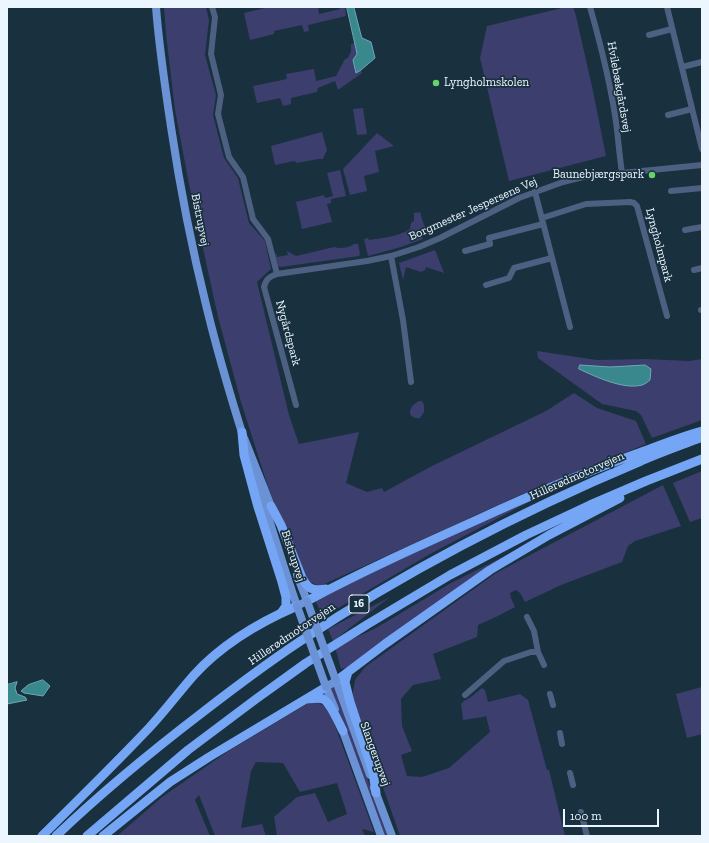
<!DOCTYPE html>
<meta charset="utf-8">
<style>
body{margin:0}
#map{position:relative;width:709px;height:843px;overflow:hidden;background:#19303f;font-family:"Zilla Slab",serif}
canvas{display:block}
.frame{position:absolute;inset:0;border:8px solid #ecf6ff;pointer-events:none}
.scale{position:absolute;left:563px;top:809px;width:96px;height:18px;box-sizing:border-box;border:2px solid #ecf6ff;border-top:0;padding-left:5px;font-size:12px;line-height:14px;white-space:nowrap;color:#ecf6ff;-webkit-text-stroke:3px #19303f;paint-order:stroke}
</style>
<div id="map">
<canvas width="709" height="843"></canvas>
<div class="frame"></div>
<div class="scale">100 m</div>
</div>
<script>
const ctx = document.querySelector('canvas').getContext('2d');
ctx.lineJoin = 'round';
function fillPath(path, color) {
  ctx.fillStyle = color;
  ctx.fill(path, 'evenodd');
}
function strokePath(path, color, width, dash) {
  ctx.strokeStyle = color;
  ctx.lineWidth = width;
  ctx.lineCap = dash ? 'butt' : 'round';
  ctx.setLineDash(dash || []);
  ctx.stroke(path);
}
function write(font, color, halo, rows, align = 'center') {
  ctx.font = font + ' "Zilla Slab",serif';
  ctx.lineWidth = 3.5;
  ctx.setLineDash([]);
  ctx.textBaseline = 'middle';
  ctx.strokeStyle = halo;
  ctx.fillStyle = color;
  for (const [text, x, y, turn = 0] of rows) {
    ctx.save();
    ctx.translate(x, y);
    ctx.rotate((+turn || 0) * Math.PI / 180);
    ctx.textAlign = isNaN(turn) ? turn : align;
    if (halo) ctx.strokeText(text, 0, 0);
    ctx.fillText(text, 0, 0);
    ctx.restore();
  }
}
const green = new Path2D(`
 M164,7H206L209,20L205,55L216,95L213,115L224,158L238,178L249,223L265,241L271,269L257,282L289,415L299,444L359,432L346,483L367,492L382,488L384,492L432,466L546,411L574,393L597,408L636,421L646,444L518,496L320,586L307,581L268,487L241,402L218,317L189,184L175,110L166,34Z
 M269,7H318L319,14L340,9V7H345L346,16L308,25L309,31L304,32L302,25L274,31V34L250,40L244,13Z
 M566,7H573L576,16L593,91L606,156L509,181L480,58L487,26Z
 M355,43L357,54L353,60L356,72L361,70L362,73L338,90L335,81L318,88L317,92L291,98V104L283,106L280,98L257,103L253,86L287,79L286,74L314,69L316,81L336,76L345,59L348,58L351,51V44Z
 M363,108L367,134L357,135L353,109Z
 M322,132L327,150L323,159H318L297,163L294,161L275,165L271,146Z
 M377,133L394,146L375,151L379,172L364,176L367,191L350,195L343,169Z
 M340,170L346,196L331,199V203L327,204L332,222L302,229L296,202L324,195L325,198L333,196L327,173Z
 M420,212L423,222L427,231L422,235L423,239L401,247L368,256L364,239L368,238L369,240C382,238 398,237 410,229L411,223L414,221V213Z
 M354,244H358L360,254L359,256L281,267L278,266L275,254L276,253L277,257L288,255L287,251L296,256L334,247C340,249 349,248 354,244Z
 M435,250L444,273L426,267L425,270L421,272L406,267L403,280L399,263Z
 M537,351L597,360L645,359L689,361L702,359V420L652,438L641,415L636,411L602,404L538,358Z
 M419,401H422L424,405V412L420,418C414,419 407,415 411,408C412,405 416,403 419,401Z
 M702,471V518L690,522L673,483Z
 M663,485L681,526L635,541L628,546L622,562L561,585L525,602L520,593L516,590L510,593L511,598L515,607L498,616L478,625L477,637L433,654L441,679L413,685L401,699L402,726L412,751L401,755L407,776L422,777L449,768L490,732L486,716L483,717L463,720L462,710L461,704L464,701L471,697L482,688L485,690L488,702L520,694L528,700L547,770H549L565,836H400L352,698L355,680L365,667L496,573Z
 M546,493L430,554L323,617L315,600L434,543Z
 M513,552L349,667L341,669L335,647L376,628L451,583Z
 M390,597L333,641L328,629Z
 M333,687L335,688L388,836H385L331,691V689Z
 M702,687V734L687,738L676,694Z
 M317,702L329,709L374,832L362,829L365,836H277L274,817L297,797L315,793L328,822L347,814L337,783L300,792L283,763L256,762L251,771L241,828L262,824L266,836H215L199,795L195,800L210,836H117L162,797L230,750L307,704Z`);
const water = new Path2D(`
 M347,7H354V8L361,35L362,38L371,42L375,58L361,70L356,73L353,60L357,54L356,49Z
 M580,365L610,367L645,365L651,369L650,380C648,382 645,384 642,385C624,390 596,377 579,369Z
 M43,680L50,686L43,696L24,693L21,691L28,685Z
 M17,682L15,688L17,694L25,697L27,700L7,704V685Z`);
const minor = new Path2D(`
 M212,7L215,17L211,54L221,95L218,114L229,157L243,177L253,219L268,239L277,274
 M590,7C600,42 609,78 615,115C618,134 619,153 622,173
 M667,7L702,149
 M649,35L672,29
 M682,67L702,62
 M668,115L692,109
 M671,191L702,188
 M535,192L570,327
 M542,218L586,204L630,202L634,203L637,206L667,316
 M685,230L702,227
 M465,251L490,244L489,238L543,224
 M391,256L403,320L411,382
 M694,270L702,268
 M486,285L509,278L514,268L552,258
 M701,310H702
 M296,405L264,287C266,279 269,277 277,274L367,261L391,256L419,247L440,238L519,198L563,182L583,177L622,173L702,165
 M527,617L534,631L538,652L544,665
 M550,694L553,705
 M465,695L504,661L531,652H538
 M560,733L562,744
 M570,773L573,785
 M581,812L587,836`);
const major = new Path2D(`
 M156,7C159,47 165,87 171,127C180,188 192,249 207,309C220,362 236,415 253,467C267,513 281,560 297,606L307,601L297,575
 M244,438L273,511
 M335,709L326,687L336,681L370,775
 M341,726L381,836
 M374,788L392,836`);
const highway = new Path2D(`
 M242,432L244,455L258,507L282,582L286,597V606L281,613
 M271,506L281,525L302,578C308,589 312,591 326,589
 M307,601C363,571 421,545 479,519C531,495 583,473 636,454C658,446 680,437 702,431
 M348,672L345,682L350,702L373,772L376,793
 M336,681L385,644L490,570L549,535L620,498
 M308,699C313,699 318,697 323,699C331,703 339,724 343,731
 M42,836C78,800 114,765 149,728C165,711 179,692 194,675C222,644 260,622 297,606
 M56,836C102,792 152,751 203,712C234,688 266,664 299,642C407,570 522,511 641,461C661,452 682,445 702,437
 M87,836L188,750L256,699L306,663L368,624L450,575L526,535L590,505L646,481L702,459
 M103,836L170,782L209,757L326,687`);
const majorBridge = new Path2D(`
 M307,601L336,681
 M297,606L326,687`);
const markers = [
 [436,83,4,"#66d466"],
 [652,175,4,"#66d466"]
];
const shields = [
 [359,604,20]
];
const shieldNames = [
 ["16",359,604]
];
const poiNames = [
 ["Lyngholmskolen",444,83],
 ["Baunebjærgspark",644,175,"right"]
];
const streetNames = [
 ["Hvilebækgårdsvej",619,87,80],
 ["Borgmester Jespersens Vej",473,209,-24],
 ["Bistrupvej",200,220,79],
 ["Lyngholmpark",659,245,75],
 ["Nygårdspark",288,333,75],
 ["Hillerødmotorvejen",577,476,-24],
 ["Bistrupvej",293,556,72],
 ["Hillerødmotorvejen",292,634,-34],
 ["Slangerupvej",375,754,70]
];
fillPath(green, '#3c3e6e');
fillPath(water, '#39888e');
strokePath(water, '#6fa9b0', 1);
strokePath(minor, '#4d6081', 6);
strokePath(major, '#6a92d4', 8);
strokePath(highway, '#75a5f5', 9);
strokePath(majorBridge, '#6a92d4', 8);
for (const [x, y, r, color] of markers) {
  const dot = new Path2D();
  dot.arc(x, y, r, 0, 2 * Math.PI);
  ctx.fillStyle = color;
  ctx.fill(dot);
  strokePath(dot, '#19303f', 1.5);
}
for (const [x, y, w] of shields) {
  const box = new Path2D();
  box.roundRect(x - w / 2, y - 9, w, 18, 3);
  ctx.fillStyle = '#19303f';
  ctx.fill(box);
  strokePath(box, '#ecf6ff', 1);
}
write('bold 11px', '#ecf6ff', null, shieldNames);
write('12px', '#ecf6ff', '#19303f', poiNames, 'left');
write('12px', '#ecf6ff', '#19303f', streetNames);
</script>
